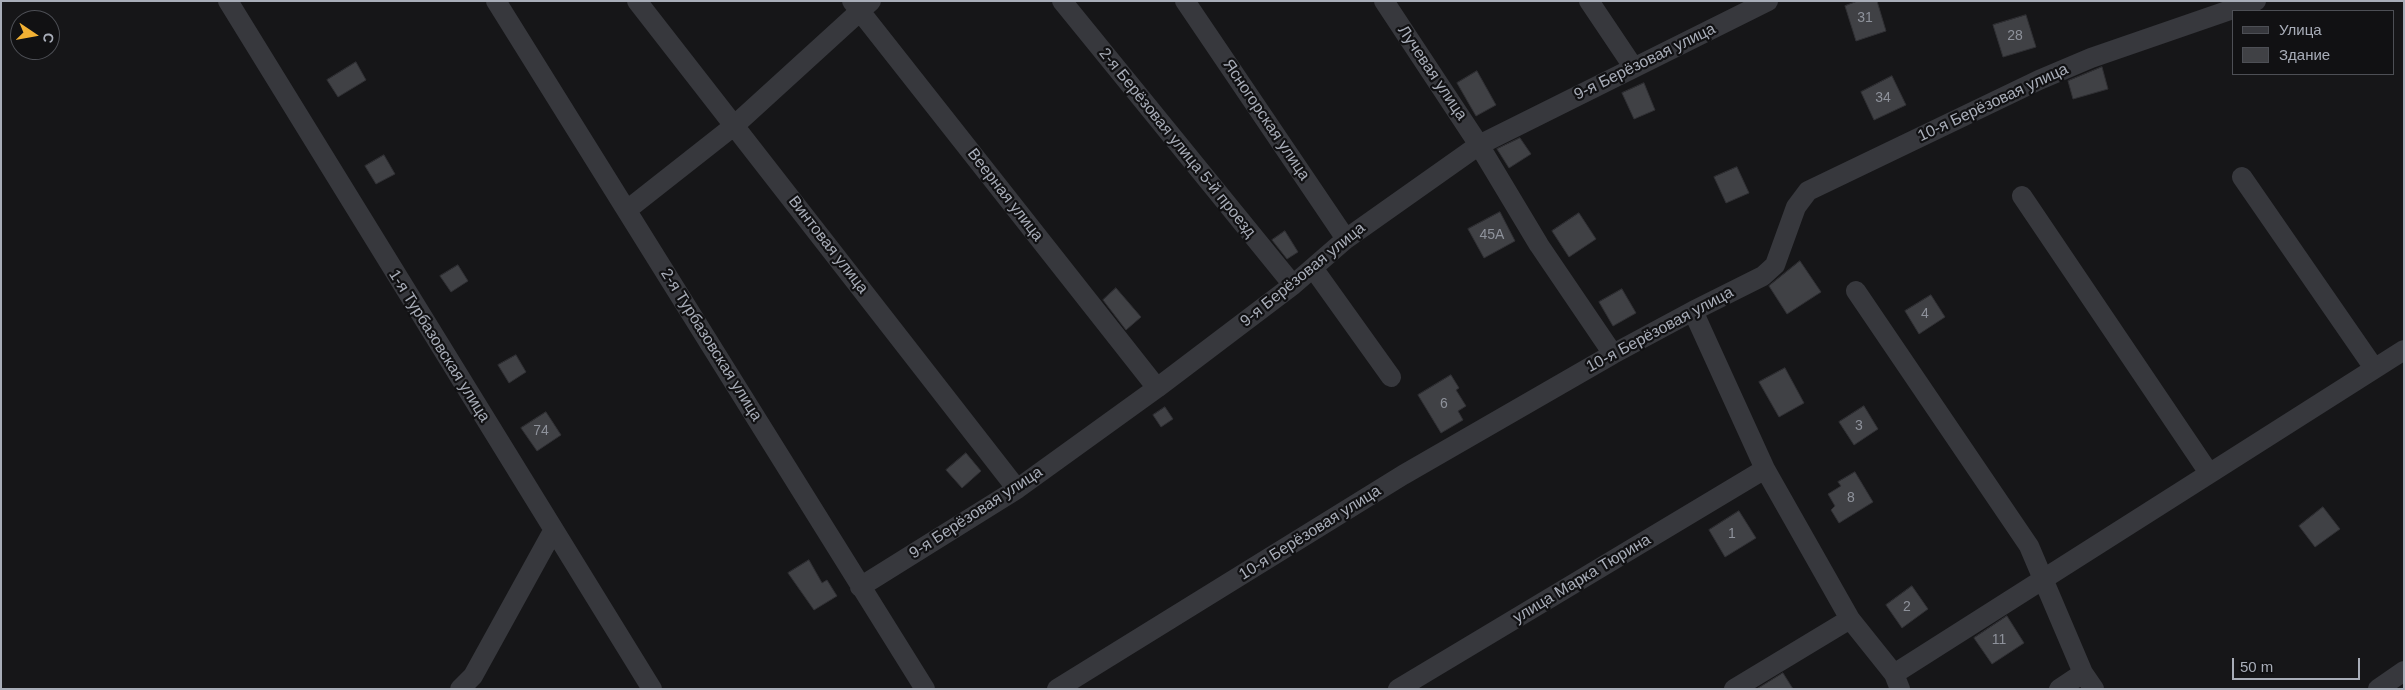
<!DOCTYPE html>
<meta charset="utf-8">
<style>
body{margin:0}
#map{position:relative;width:2405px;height:690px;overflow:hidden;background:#161618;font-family:Helvetica,sans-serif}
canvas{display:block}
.frame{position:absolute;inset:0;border:2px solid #a8adb8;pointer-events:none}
.legend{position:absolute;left:2232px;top:10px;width:162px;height:65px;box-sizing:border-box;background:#111113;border:1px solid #4d4f55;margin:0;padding:6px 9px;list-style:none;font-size:15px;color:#a8adb8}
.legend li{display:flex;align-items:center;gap:10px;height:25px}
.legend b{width:25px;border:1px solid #4d4f55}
.north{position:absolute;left:10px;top:10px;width:50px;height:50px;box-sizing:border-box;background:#111113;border:1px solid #4d4f55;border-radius:50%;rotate:102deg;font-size:14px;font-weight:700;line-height:20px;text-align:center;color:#a8adb8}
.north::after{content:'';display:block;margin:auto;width:18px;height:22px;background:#f2b134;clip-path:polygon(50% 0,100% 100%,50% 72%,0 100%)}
.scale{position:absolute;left:2232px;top:658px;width:128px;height:22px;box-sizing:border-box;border:2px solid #a8adb8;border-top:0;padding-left:6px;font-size:15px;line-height:18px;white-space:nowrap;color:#a8adb8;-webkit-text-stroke:4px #111113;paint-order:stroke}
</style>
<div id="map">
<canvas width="2405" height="690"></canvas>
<div class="frame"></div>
<ul class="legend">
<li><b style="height:6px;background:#37383d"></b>Улица</li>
<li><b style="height:14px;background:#404145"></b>Здание</li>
</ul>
<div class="north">С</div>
<div class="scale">50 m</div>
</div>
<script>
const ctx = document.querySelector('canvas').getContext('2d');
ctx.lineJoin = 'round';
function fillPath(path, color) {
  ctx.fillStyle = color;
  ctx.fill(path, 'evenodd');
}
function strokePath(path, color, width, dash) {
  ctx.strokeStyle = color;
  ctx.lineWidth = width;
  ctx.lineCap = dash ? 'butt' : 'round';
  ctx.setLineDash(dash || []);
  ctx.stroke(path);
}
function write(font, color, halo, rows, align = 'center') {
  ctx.font = font + ' Helvetica,sans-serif';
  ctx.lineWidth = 4.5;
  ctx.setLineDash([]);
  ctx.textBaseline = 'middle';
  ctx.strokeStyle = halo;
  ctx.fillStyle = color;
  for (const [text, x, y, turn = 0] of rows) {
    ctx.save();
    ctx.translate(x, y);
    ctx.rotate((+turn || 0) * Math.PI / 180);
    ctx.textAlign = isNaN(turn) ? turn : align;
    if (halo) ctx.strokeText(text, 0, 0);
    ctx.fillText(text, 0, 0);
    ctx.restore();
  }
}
const building = new Path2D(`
 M1858,1H1877L1886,31L1856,41L1845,6Z
 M2026,15L2036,47L2003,57L1993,25Z
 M356,62L366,80L338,97L327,80Z
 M2102,67L2108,89L2073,99L2068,81Z
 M1477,71L1496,105L1476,116L1457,83Z
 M1892,76L1906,105L1874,120L1861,92Z
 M1644,83L1655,110L1634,119L1622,93Z
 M1520,138L1531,154L1509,168L1497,149Z
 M384,155L395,174L376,184L365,166Z
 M1737,167L1749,193L1726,203L1714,177Z
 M1500,212L1515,241L1484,258L1468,229Z
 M1579,213L1596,239L1569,257L1552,231Z
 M1285,231L1298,252L1287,259L1272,240Z
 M1800,261L1821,292L1787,314L1769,286Z
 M458,265L468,281L451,292L440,276Z
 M1116,288L1141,317L1126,330L1103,300Z
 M1622,289L1636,313L1613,326L1599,302Z
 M1931,295L1945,317L1919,334L1905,311Z
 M516,355L526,372L509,383L498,365Z
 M1785,368L1804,403L1779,417L1759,382Z
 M1451,375L1459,388L1456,390L1466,406L1458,411L1463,420L1441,433L1418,395Z
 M1864,406L1878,429L1854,445L1839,422Z
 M1165,407L1173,419L1161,427L1153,415Z
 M546,412L561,435L537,451L521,428Z
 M966,453L981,471L962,488L946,470Z
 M1855,472L1873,502L1839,523L1831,510L1835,506L1828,494L1841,486L1838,482Z
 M2323,507L2340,529L2315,547L2299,526Z
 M1739,511L1756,538L1725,557L1709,530Z
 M809,560L822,583L827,580L837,596L814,610L788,573Z
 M1912,586L1928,609L1902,628L1886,605Z
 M2007,616L2024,643L1992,664L1974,638Z
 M1783,673L1793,689H1757Z`);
const minor = new Path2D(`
 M228,1L652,689
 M496,1L925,689
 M637,1L1017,489
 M852,1L1157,388
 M1062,1L1293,285
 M1185,1L1346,239
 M1384,1L1479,145L1539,245L1613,354
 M1589,1L1634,68
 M2242,177L2374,368
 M2022,196L2209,473
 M627,210L735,125L871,1
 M1313,268L1391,377
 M1856,291L2029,546L2083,673L2094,689
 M1693,311L1765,469L1850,619L1894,674L1900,689
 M860,587L1017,489L1157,388L1293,285L1346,239L1479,145L1768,1
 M1894,674L2404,350
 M460,689L473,676L553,531
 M1057,689L1403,475L1613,354L1693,311L1763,276L1775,265L1796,207L1808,191L2039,80L2091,58L2256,1
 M1398,689L1765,469
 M1734,689L1850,619
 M2059,689L2083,673
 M2378,689L2404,671`);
const numberNames = [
 ["31",1865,18],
 ["28",2015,36],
 ["34",1883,98],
 ["45А",1492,235],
 ["4",1925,314],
 ["6",1444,404],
 ["3",1859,426],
 ["74",541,431],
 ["8",1851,498],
 ["1",1732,534],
 ["2",1907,607],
 ["11",1999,640]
];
const streetNames = [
 ["9-я Берёзовая улица",1645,62,-26],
 ["Лучевая улица",1432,73,56],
 ["10-я Берёзовая улица",1993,103,-25],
 ["Ясногорская улица",1266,120,56],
 ["2-я Берёзовая улица 5-й проезд",1177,143,51],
 ["Веерная улица",1005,195,52],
 ["Винтовая улица",828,245,52],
 ["9-я Берёзовая улица",1303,275,-39],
 ["10-я Берёзовая улица",1660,330,-28],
 ["2-я Турбазовская улица",711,345,58],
 ["1-я Турбазовская улица",439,346,58],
 ["9-я Берёзовая улица",976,513,-33],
 ["10-я Берёзовая улица",1310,533,-32],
 ["улица Марка Тюрина",1582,579,-31]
];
fillPath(building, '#404145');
strokePath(building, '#303034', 1);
strokePath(minor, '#37383d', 20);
write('14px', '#8e929b', null, numberNames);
write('16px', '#a8adb8', '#111113', streetNames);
</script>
